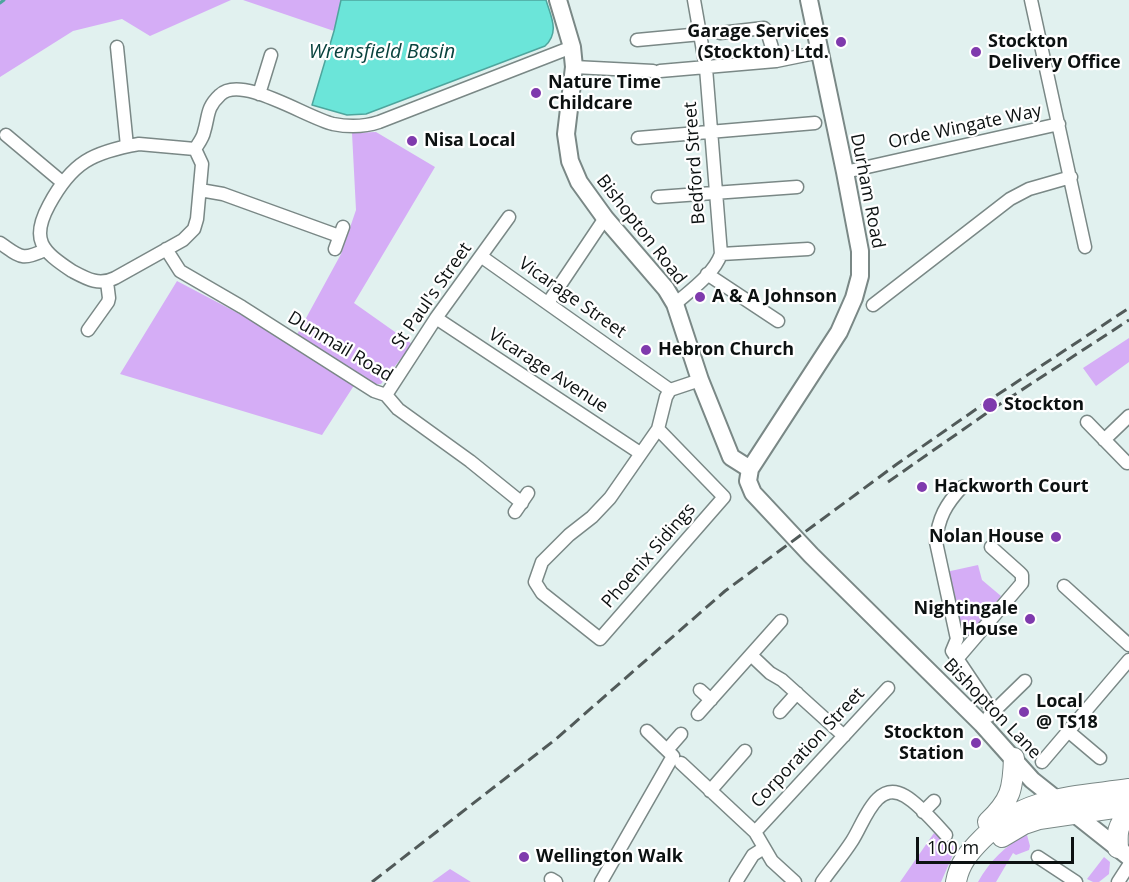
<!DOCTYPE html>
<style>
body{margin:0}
#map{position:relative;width:1129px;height:882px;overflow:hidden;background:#e1f1ef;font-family:"Open Sans",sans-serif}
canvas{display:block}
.scale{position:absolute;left:916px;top:837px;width:158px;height:27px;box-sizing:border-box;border:3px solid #0c1111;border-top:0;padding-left:8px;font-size:18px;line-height:21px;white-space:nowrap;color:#0c1111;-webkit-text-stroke:4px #fff;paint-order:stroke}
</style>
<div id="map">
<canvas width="1129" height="882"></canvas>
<div class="scale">100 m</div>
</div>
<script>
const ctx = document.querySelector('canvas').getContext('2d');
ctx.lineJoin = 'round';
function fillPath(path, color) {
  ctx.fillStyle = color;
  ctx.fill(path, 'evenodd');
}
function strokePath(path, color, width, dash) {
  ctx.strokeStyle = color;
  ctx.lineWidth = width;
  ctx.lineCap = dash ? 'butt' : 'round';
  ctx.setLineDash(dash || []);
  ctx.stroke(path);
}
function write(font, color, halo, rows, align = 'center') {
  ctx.font = font + ' "Open Sans",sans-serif';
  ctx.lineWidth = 4.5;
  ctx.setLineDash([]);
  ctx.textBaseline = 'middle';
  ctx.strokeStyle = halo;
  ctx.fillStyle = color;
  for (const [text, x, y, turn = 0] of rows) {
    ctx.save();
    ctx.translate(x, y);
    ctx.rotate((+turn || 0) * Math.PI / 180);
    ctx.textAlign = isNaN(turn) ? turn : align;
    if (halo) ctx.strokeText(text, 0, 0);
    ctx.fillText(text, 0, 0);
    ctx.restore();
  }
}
const green = new Path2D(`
 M0,0H231L150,36L122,19L73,31L0,77Z
 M243,0H341L334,31Z
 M376,132L435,167L354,303L412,344L381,384L353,387L322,435L120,374L177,281L293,342L341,254L356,210L352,133Z
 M1129,338V362L1096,386L1083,368Z
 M978,565L982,580L1001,596L968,636L961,635L946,572Z
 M934,833L956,848L941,882H900Z
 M1027,835L1030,846L1029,850L1016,855L1013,853L996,882H978C990,861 1005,845 1027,835Z
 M1104,857L1110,862L1109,874L1099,882H1093L1087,879Z
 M450,869L471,882H432Z`);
const water = new Path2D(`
 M341,0H546C551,17 560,32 545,46L366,114L347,115L312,105L334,31Z`);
const stream = new Path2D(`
 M0,3L4,0`);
const minor = new Path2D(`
 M1031,0L1085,247
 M720,33L764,28L767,31L776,61
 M637,40L701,34
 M117,47L127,146
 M574,67L653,71
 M660,71L776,61L820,52
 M259,94L271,55
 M6,135L62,182
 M638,138L815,123
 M139,144L195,149L202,164L197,219L194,229L183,240L115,278C99,286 87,279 72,271C42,251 30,240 49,205C72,162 93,152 139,144Z
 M195,149C198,144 203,138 204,132C209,116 206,108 220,95C241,74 307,118 333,124C348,127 364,127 379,122L572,47
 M845,172L1059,124
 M200,190L223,194L339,236
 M658,197L797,187
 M0,243C21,257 21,261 45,250
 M166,249L180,271L242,307L374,391L386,395L398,409L470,461L522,503
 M335,249L343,227
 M721,254L808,249
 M482,257L670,390
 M707,274L778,321
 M548,303L605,218
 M675,304C691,290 714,274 721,254L706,68L694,0
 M873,305L1010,199L1029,189L1071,177
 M436,318L640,453
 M88,330L108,302L109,298L107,282
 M386,395L436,318L509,217
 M1087,422L1127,463
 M658,429L724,497L600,639L542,593L535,582L542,562L569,535L592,517L610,498L658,429L666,397L670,390L700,380
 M1104,440L1129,416
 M962,487C946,504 938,518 936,542L957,639L952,651L993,712
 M515,512L528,493
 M1064,586L1129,645
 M751,655L770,673L782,680L844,736
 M957,659L1022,583V575L1019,572L991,547
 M700,690L711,700
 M780,712L797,693
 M698,714L781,621
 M989,716L1025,681
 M1068,731L1100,758
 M667,750L681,734
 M1042,762L1129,660
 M681,763L755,832L772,861L795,882
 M710,791L745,751
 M923,812L934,801
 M755,832L888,688
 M1038,857L1076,882
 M551,879L556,882
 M601,882L673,756L647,731
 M736,882L753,855L764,848
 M822,882C832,868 843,855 852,841C864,823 876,779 905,796C919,804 935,823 946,835
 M1118,882L1129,865`);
const tertiary = new Path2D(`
 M558,0L572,47L574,67L566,134L570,161L579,182L605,218L666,289L675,304L700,380L731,457L750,469
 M809,0L845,172L860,251V276L854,298L839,332L750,469L748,481L753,493L811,555L982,724L1032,780L1129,857`);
const primary = new Path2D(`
 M988,822C1011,800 1013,789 1014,758
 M1002,837L1024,824L1039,819L1129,806
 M1118,848C1117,833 1117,825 1129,814
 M956,882C959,864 969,852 982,839C1024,796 1074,797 1129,789`);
const rail = new Path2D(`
 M888,482L994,408L1129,320
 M372,882L556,739L725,591L897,464L988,401L1129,308`);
const markers = [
 [841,42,6,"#7f3aad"],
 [976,52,6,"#7f3aad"],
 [536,93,6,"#7f3aad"],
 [412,141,6,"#7f3aad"],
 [700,297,6,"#7f3aad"],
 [646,350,6,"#7f3aad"],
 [990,405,8,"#7f3aad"],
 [922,487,6,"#7f3aad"],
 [1056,537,6,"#7f3aad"],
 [1030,619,6,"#7f3aad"],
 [1024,712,6,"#7f3aad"],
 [976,743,6,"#7f3aad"],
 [524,857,6,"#7f3aad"]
];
const poiNames = [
 ["Garage Services",829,32,"right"],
 ["(Stockton) Ltd.",829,53,"right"],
 ["Stockton",988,42],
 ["Delivery Office",988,63],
 ["Nature Time",548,83],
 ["Childcare",548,104],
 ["Nisa Local",424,141],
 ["A & A Johnson",712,297],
 ["Hebron Church",658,350],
 ["Stockton",1004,405],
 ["Hackworth Court",934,487],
 ["Nolan House",1044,537,"right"],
 ["Nightingale",1018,609,"right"],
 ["House",1018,630,"right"],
 ["Local",1036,702],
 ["@ TS18",1036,723],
 ["Stockton",964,733,"right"],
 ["Station",964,754,"right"],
 ["Wellington Walk",536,857]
];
const streetNames = [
 ["Orde Wingate Way",965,127,-12],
 ["Bedford Street",695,163,-94],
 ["Durham Road",867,191,79],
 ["Bishopton Road",641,230,52],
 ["St Paul's Street",432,296,-55],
 ["Vicarage Street",572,298,35],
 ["Dunmail Road",340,347,31],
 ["Vicarage Avenue",548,371,33],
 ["Phoenix Sidings",649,556,-49],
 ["Bishopton Lane",992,709,46],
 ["Corporation Street",808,748,-47]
];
const waterNames = [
 ["Wrensfield Basin",382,52]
];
fillPath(green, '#d5adf6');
fillPath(water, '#6be5d9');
strokePath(water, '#4ea59d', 1.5);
strokePath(stream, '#4ea59d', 3);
strokePath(minor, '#7a8886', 15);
strokePath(tertiary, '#7a8886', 20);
strokePath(primary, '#7a8886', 22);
strokePath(minor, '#fff', 12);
strokePath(tertiary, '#fff', 16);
strokePath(primary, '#fff', 20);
strokePath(rail, '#515a59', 3, [12, 6]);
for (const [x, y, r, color] of markers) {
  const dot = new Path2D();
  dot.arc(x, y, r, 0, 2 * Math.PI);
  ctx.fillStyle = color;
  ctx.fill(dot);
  strokePath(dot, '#fff', 2);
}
write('bold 18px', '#0c1111', '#fff', poiNames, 'left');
write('18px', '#0c1111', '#fff', streetNames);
write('italic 20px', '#09433e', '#fff', waterNames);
</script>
